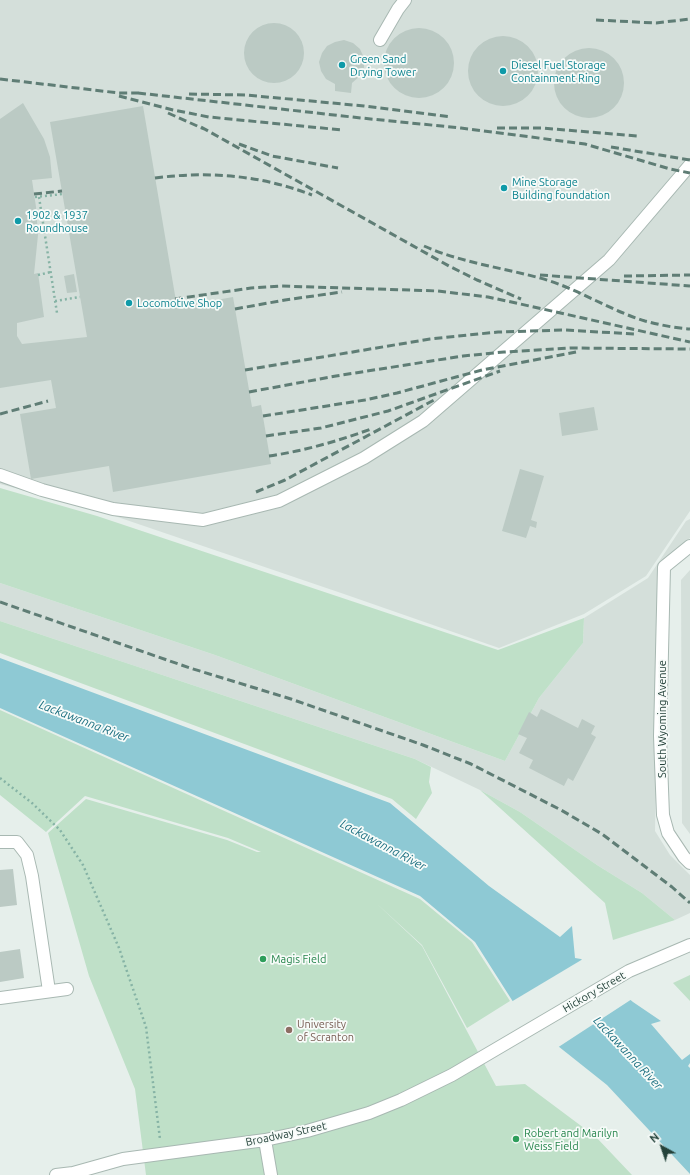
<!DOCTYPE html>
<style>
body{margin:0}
#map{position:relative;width:690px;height:1175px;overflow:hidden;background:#e6efeb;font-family:Ubuntu,sans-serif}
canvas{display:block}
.north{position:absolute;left:642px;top:1127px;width:40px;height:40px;-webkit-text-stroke:3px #f7fbf9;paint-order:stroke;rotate:320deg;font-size:11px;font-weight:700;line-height:16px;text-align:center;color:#24423a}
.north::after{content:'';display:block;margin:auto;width:14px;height:18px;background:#24423a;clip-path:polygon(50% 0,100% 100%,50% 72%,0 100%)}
</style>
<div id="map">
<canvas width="690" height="1175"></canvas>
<div class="north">N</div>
</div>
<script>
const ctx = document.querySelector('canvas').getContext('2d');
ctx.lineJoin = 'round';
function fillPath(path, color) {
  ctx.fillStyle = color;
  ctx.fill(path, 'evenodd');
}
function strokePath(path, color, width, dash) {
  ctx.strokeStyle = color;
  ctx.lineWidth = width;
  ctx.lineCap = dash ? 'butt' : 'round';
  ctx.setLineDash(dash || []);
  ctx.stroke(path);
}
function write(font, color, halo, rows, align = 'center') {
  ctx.font = font + ' Ubuntu,sans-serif';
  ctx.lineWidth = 3.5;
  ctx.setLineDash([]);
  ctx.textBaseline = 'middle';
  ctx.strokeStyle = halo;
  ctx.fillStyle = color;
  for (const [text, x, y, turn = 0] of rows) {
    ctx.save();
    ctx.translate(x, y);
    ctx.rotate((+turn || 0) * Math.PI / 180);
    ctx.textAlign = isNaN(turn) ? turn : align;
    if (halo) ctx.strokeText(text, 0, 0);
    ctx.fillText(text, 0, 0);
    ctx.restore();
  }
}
const built = new Path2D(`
 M0,0H690V511L646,576L584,614L499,648L344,594L97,510L0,484Z
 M690,519V538L660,564L655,831L670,855L690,875V913L675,920L642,893L597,865L520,812L480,790L415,759L0,621V583L215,655L505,761L539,698L583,643L584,618L648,578L686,521Z
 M690,570V834L682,823L681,580Z`);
const green = new Path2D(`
 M0,488L97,516L498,650L584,618L583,643L539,698L505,761L215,655L0,583Z
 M0,621L415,759L431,767L429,782L432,793L416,819L392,799L0,653Z
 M0,710L420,899L472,942L510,1001L467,1028L422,945L376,903L422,946L496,1086L525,1084L596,1137L632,1175H146L135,1089L89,976L48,833L86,799L227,840L257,852H261L228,838L85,796L46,832L0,795Z
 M480,790L520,812L597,865L642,893L675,920L613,940L605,903Z
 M690,975V1001L673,983Z`);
const water = new Path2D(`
 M0,658L390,803L489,886L560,937L572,926L575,958L581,959L633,1002L661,1021L651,1024L682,1060L690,1054V1063L688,1066L690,1068V1174L607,1085L524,1019L475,942L420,896L0,708Z`);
const pier = new Path2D(`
 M583,959L632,999L557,1048L523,1021L511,1002Z`);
const building = new Path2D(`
 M244 53a30 30 0 1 1 60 0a30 30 0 1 1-60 0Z
 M384 63a35 35 0 1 1 70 0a35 35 0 1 1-70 0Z
 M468 71a35 35 0 1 1 70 0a35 35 0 1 1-70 0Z
 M344,40L353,43L360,49L364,58V68L361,75L352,83L351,93L335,91V84L326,79L321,71L319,62L322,53L327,46L335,42Z
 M554 83a35 35 0 1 1 70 0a35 35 0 1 1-70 0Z
 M23,103L44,139L50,157L52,178L32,180L36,207L38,235L34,274L38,273L44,317L17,323V336L22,344L87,337L50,122L143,106L177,307L233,297L252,407L261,405L271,464L113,492L109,466L31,479L20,414L56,408L51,380L0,388V119Z
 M74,274L77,292L67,293L64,276Z
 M594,407L598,430L562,436L559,413Z
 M520,469L544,476L531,520L537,522L536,528L530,526L526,538L502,531Z
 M541,709L578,728L582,719L595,726L591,734L596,737L573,781L568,778L564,786L529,768L533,760L519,753L527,738L518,734L529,712L537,717Z
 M13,869L17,905L0,907V870Z
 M20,949L24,978L0,982V952Z`);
const path = new Path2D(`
 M35,197L63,194
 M39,197L57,313
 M38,275L51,272
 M55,301L80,297
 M0,778L32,803L60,830L83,865L119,948L146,1027L160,1139`);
const minor = new Path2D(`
 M380,40L398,9L405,0
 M0,475L42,490L113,509L203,520L279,501L364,458L423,421L609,260L690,165
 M690,546L664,567L660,736L663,815L668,833L684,857L690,863
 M0,842H17L27,855L32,876L49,991
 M0,998L67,989
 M265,1140L271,1175
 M56,1175L73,1173L123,1159L265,1140L307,1131L369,1113L401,1100L452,1075L629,971L690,945`);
const rail = new Path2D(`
 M596,20L656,23L690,19
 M0,79L119,93H143
 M138,93L361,118L461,128L585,144L670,169L690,173
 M189,94L246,95L364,106L451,117
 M119,96L173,110L209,117L342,130
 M168,113L204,129
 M201,127L449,266L477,280L521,299
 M497,128H541L638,136
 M239,144L272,156L338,168
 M611,147L690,160
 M155,178C209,171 260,175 312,195
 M34,194L62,191
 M424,246C464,264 508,268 550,281C583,292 612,311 645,321C660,325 675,328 690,329
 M540,275L690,286
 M624,276L690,275
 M175,299L251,288L281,286L438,291L488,297L516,303L690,342
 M235,309L285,300L342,292
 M245,370L430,339L498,332L565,330L634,334
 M249,392L336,376L463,356L504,352L570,348L690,349
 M0,414L48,401
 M263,416L365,400L397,393L482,370L576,352
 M266,436L321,428L388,411L500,371
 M269,456C304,451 338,441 371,429
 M256,492L285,480L434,400
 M0,602L190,668L291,699L423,745L471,764L561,810L602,834L672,887L690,903`);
const markers = [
 [342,65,4,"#0f9aa8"],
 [503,71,4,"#0f9aa8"],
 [504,188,4,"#0f9aa8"],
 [18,221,4,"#0f9aa8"],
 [129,303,4,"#0f9aa8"],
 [263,959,4,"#2e9e5b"],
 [289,1030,4,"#8d6e63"],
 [516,1139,4,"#2e9e5b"]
];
const cultureNames = [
 ["Green Sand",350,59],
 ["Drying Tower",350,72],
 ["Diesel Fuel Storage",511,65],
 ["Containment Ring",511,78],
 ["Mine Storage",512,182],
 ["Building foundation",512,195],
 ["1902 & 1937",26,215],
 ["Roundhouse",26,228],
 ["Locomotive Shop",137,303]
];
const streetNames = [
 ["South Wyoming Avenue",662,719,-90],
 ["Hickory Street",594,992,-30],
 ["Broadway Street",286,1134,-12]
];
const leisureNames = [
 ["Magis Field",271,959],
 ["Robert and Marilyn",524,1133],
 ["Weiss Field",524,1146]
];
const educationNames = [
 ["University",297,1024],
 ["of Scranton",297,1037]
];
const waterNames = [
 ["Lackawanna River",84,721,21],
 ["Lackawanna River",383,845,28],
 ["Lackawanna River",628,1053,47]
];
fillPath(built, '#d4dfda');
fillPath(green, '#bfe0c8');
fillPath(water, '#8ec9d4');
fillPath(pier, '#e6efeb');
fillPath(building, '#bbcac4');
strokePath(minor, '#a8b8b2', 14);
strokePath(path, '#86b3a5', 2.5, [2, 3]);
strokePath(minor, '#fff', 12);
strokePath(rail, '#5f7d75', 3, [8, 4]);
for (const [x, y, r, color] of markers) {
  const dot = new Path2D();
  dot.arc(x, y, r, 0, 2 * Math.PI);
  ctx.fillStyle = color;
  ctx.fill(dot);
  strokePath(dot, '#f7fbf9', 1.5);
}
write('11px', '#0d838f', '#f7fbf9', cultureNames, 'left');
write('11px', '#24423a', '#f7fbf9', streetNames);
write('11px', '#27864d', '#f7fbf9', leisureNames, 'left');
write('11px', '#785e54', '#f7fbf9', educationNames, 'left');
write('italic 12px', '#1c6f80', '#f7fbf9', waterNames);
</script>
